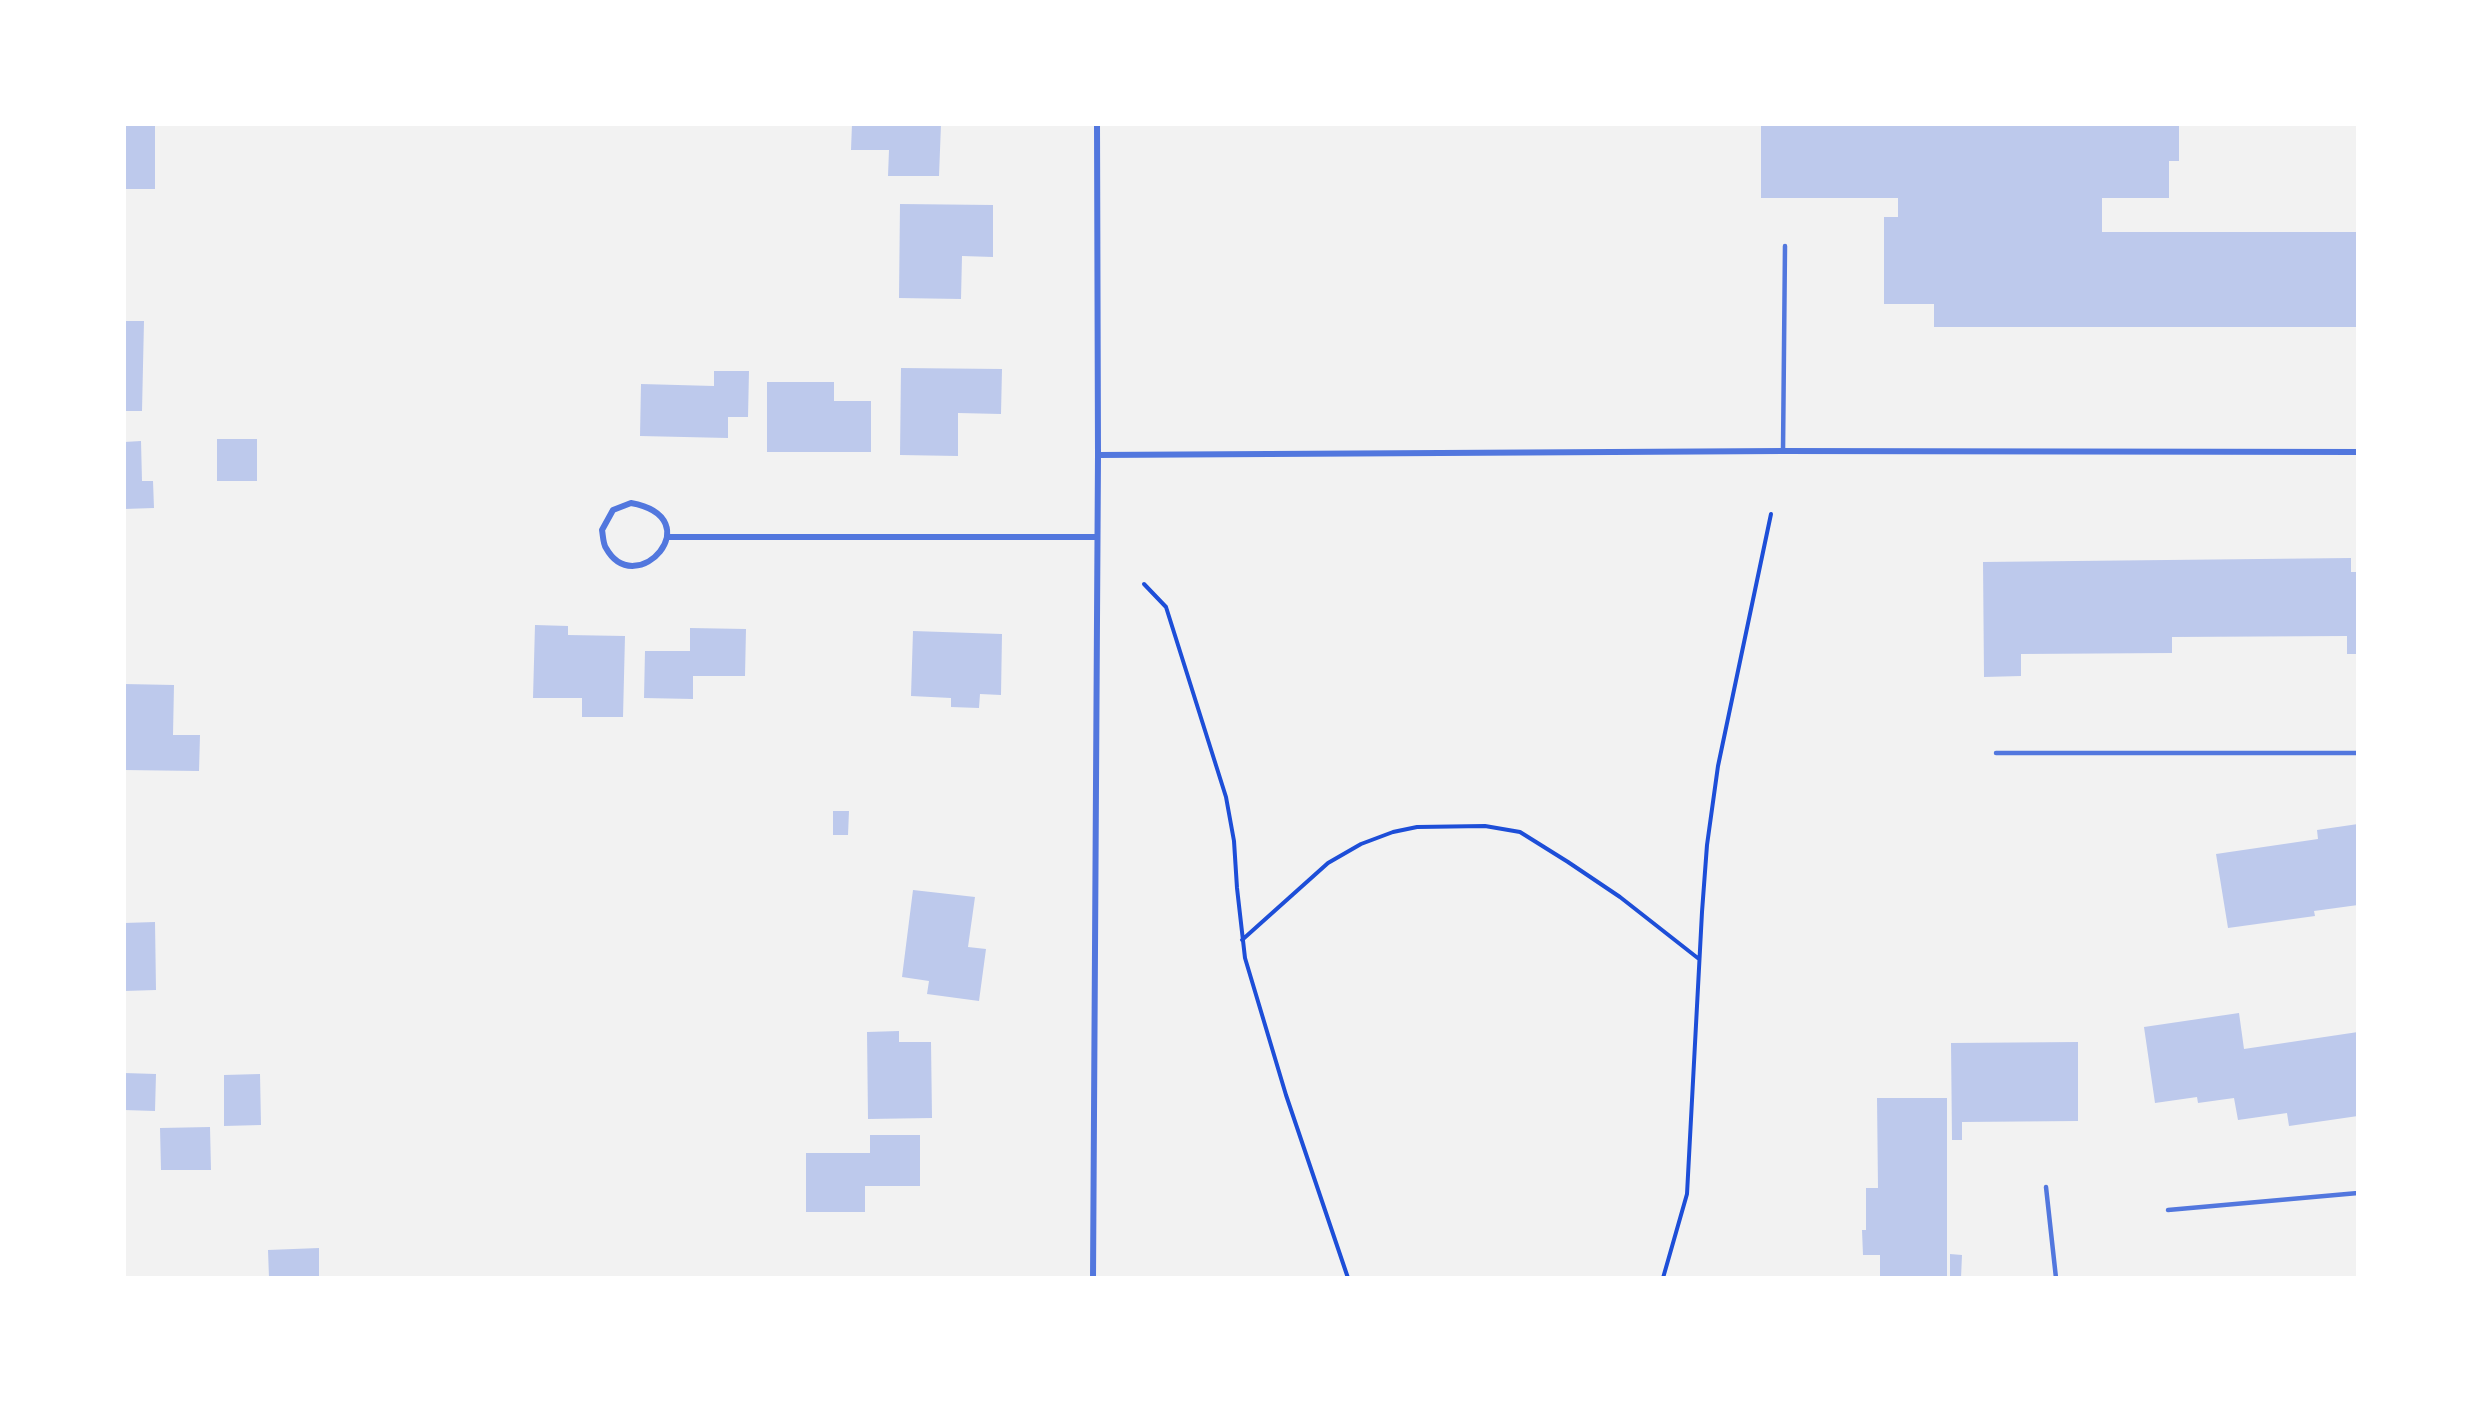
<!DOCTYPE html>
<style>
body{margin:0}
#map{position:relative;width:2482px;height:1402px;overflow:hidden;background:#f2f2f2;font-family:Helvetica,sans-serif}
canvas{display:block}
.frame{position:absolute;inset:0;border:126px solid #fff;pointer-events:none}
</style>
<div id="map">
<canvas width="2482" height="1402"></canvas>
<div class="frame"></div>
</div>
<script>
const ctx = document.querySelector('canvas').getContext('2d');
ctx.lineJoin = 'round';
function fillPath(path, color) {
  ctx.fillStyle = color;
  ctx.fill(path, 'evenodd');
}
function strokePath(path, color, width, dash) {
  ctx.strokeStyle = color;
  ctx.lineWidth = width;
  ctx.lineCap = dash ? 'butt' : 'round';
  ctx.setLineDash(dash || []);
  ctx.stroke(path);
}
const building = new Path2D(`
 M124,124H155V189H124Z
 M852,124H941L939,176H888L889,150H851Z
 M1761,124H2179V161H2169V198H2102V232H2358V327H1934V304H1884V217H1898V198H1761Z
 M900,204L993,205V257L962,256L961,299L899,298Z
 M124,321H144L142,411H124Z
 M901,368L1002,369L1001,414L958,413V456L900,455Z
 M714,371H749L748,417H728V438L640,436L641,384L714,386Z
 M767,382H834V401H871V452H767Z
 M217,439H257V481H217Z
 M141,441L142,481H153L154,508L124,509V442Z
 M2351,558V572H2358V654H2347V636L2172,637V653L2021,654V676L1984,677L1983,562Z
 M535,625L568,626V635L625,636L623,717H582V698H533Z
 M690,628L746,629L745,676H693V699L644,698L645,651H690Z
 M913,631L1002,634L1001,695L980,694L979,708L951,707V698L911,696Z
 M124,684L174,685L173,735H200L199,771L124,770Z
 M833,811H849L848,835H833Z
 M2358,824V905L2314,911L2315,916L2228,928L2216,854L2318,839L2317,830Z
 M913,890L975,897L968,947L986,949L979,1001L927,994L929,981L902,977Z
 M155,922L156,990L124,991V923Z
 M2239,1013L2244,1049L2358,1032V1116L2289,1126L2287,1113L2238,1120L2234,1098L2198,1103L2197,1097L2155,1103L2144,1027Z
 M899,1031V1042H931L932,1118L868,1119L867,1032Z
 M2078,1042V1121L1962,1122V1140H1952L1951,1043Z
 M124,1073L156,1074L155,1111L124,1110Z
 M260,1074L261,1125L224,1126V1075Z
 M1877,1098H1947V1278H1880V1255H1863L1862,1230H1866V1188H1878Z
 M210,1127L211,1170H161L160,1128Z
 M870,1135H920V1186H865V1212H806V1153H870Z
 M319,1248V1278H269L268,1250Z
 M1950,1254L1962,1255L1961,1278H1950Z`);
const path = new Path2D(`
 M1144,584L1166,607L1226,797L1234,841L1237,888L1245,958L1286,1095L1348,1278
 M1242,940L1328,863L1361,844L1393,832L1417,827L1485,826L1520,832L1568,862L1620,897L1699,959
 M1663,1278L1687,1194L1702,912L1707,845L1718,766L1771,514`);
const service = new Path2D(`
 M1783,451L1785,246
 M1996,753H2358
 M2046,1187L2056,1278
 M2168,1210L2358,1193`);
const minor = new Path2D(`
 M1098,455L1783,451L2358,452
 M631,503C712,518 636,602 606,548C603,544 603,535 602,530L613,510Z
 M667,537H1097
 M1093,1278L1098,455L1097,124`);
fillPath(building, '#bdc9ec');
strokePath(path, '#1d4ed8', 4);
strokePath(service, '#5277de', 4.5);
strokePath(minor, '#5277de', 6);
</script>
